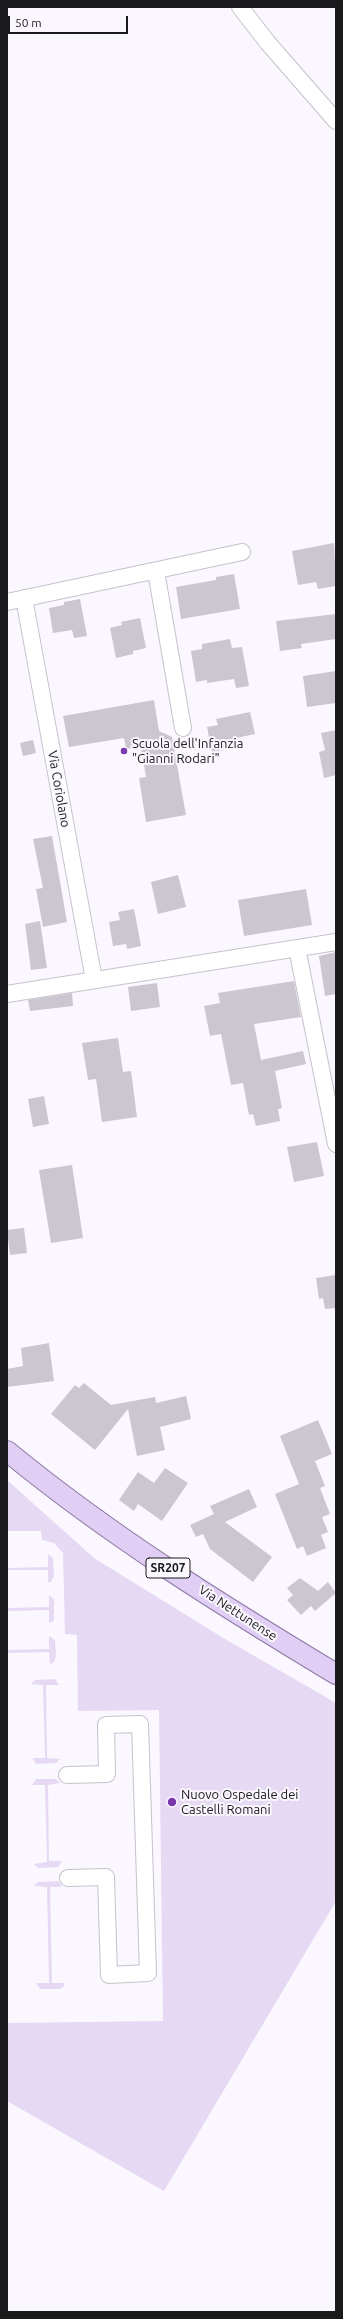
<!DOCTYPE html>
<style>
body{margin:0}
#map{position:relative;width:343px;height:2319px;overflow:hidden;background:#fbf7ff;font-family:Ubuntu,sans-serif}
canvas{display:block}
.frame{position:absolute;inset:0;border:8px solid #1a191c;pointer-events:none}
.scale{position:absolute;left:8px;top:16px;width:120px;height:18px;box-sizing:border-box;border:2px solid #1a191c;border-top:0;padding-left:5px;font-size:12px;line-height:14px;white-space:nowrap;color:#1a191c;-webkit-text-stroke:3px #fbf7ff;paint-order:stroke}
</style>
<div id="map">
<canvas width="343" height="2319"></canvas>
<div class="frame"></div>
<div class="scale">50 m</div>
</div>
<script>
const ctx = document.querySelector('canvas').getContext('2d');
ctx.lineJoin = 'round';
function fillPath(path, color) {
  ctx.fillStyle = color;
  ctx.fill(path, 'evenodd');
}
function strokePath(path, color, width, dash) {
  ctx.strokeStyle = color;
  ctx.lineWidth = width;
  ctx.lineCap = dash ? 'butt' : 'round';
  ctx.setLineDash(dash || []);
  ctx.stroke(path);
}
function write(font, color, halo, rows, align = 'center') {
  ctx.font = font + ' Ubuntu,sans-serif';
  ctx.lineWidth = 4;
  ctx.setLineDash([]);
  ctx.textBaseline = 'middle';
  ctx.strokeStyle = halo;
  ctx.fillStyle = color;
  for (const [text, x, y, turn = 0] of rows) {
    ctx.save();
    ctx.translate(x, y);
    ctx.rotate((+turn || 0) * Math.PI / 180);
    ctx.textAlign = isNaN(turn) ? turn : align;
    if (halo) ctx.strokeText(text, 0, 0);
    ctx.fillText(text, 0, 0);
    ctx.restore();
  }
}
const green = new Path2D(`
 M7,1480L94,1558L225,1639L336,1703V1901L164,2191L7,2101V2023L163,2021L159,1710L78,1711L77,1635L65,1634L63,1553L54,1543L42,1540L41,1531H7Z
 M48,1554L53,1558L54,1576L51,1582H48V1570H7V1568L48,1567Z
 M49,1595L54,1599V1619L52,1622L49,1623V1610L7,1611V1608L49,1607Z
 M49,1636L55,1640C55,1648 59,1662 50,1664L49,1652L7,1653V1650L49,1649Z
 M55,1679L59,1685H46L47,1758L60,1759L56,1763L36,1764L32,1758H45L43,1685L31,1684L35,1680Z
 M36,1779H56L60,1783L48,1785L49,1861H62L58,1867L38,1868L34,1864L47,1862L45,1785H32Z
 M58,1881L62,1887H50L52,1983H64V1986L60,1989H40L36,1983H49L47,1887L34,1886L38,1882Z`);
const building = new Path2D(`
 M334,543L336,586L318,589L316,582L298,585L292,551Z
 M234,574L240,609L181,619L176,587L216,580V577Z
 M80,599L87,636L74,638L72,630L53,633L49,608L64,605V602Z
 M336,614V639L301,644L302,648L280,651L276,621Z
 M140,618L146,648L133,651V654L116,658L110,628L122,625L121,622Z
 M230,639L232,648L242,647L249,686L236,688L234,679L207,683V680L196,682L191,651L202,649V644Z
 M336,671V703L307,707L303,676Z
 M154,700L159,731L172,737L186,815L146,822L139,778L146,777L141,747L126,749L124,738L69,747L63,716Z
 M250,712L255,734L236,738L238,747L212,752L207,727L218,725L216,719Z
 M336,730V775L324,778L319,752L325,750L321,733Z
 M33,740L36,753L23,756L20,743Z
 M52,836L67,922L43,927L36,889L43,888L33,839Z
 M178,875L186,907L158,914L151,882Z
 M306,889L312,925L244,936L238,900Z
 M134,909L141,946L127,949L126,944L113,946L109,922L120,920L118,912Z
 M40,921L47,968L31,970L25,924Z
 M336,952V994L325,996L319,956Z
 M294,981L301,1017L254,1024L261,1060L303,1051L306,1064L275,1071L282,1108L278,1109L280,1121L256,1126L253,1114L249,1115L243,1083L231,1085L221,1034L210,1036L204,1006L220,1003L218,993Z
 M157,983L160,1007L131,1011L128,987Z
 M72,993L73,1006L30,1011L28,1000Z
 M118,1038L123,1072L131,1071L137,1117L102,1122L96,1079L88,1080L82,1043Z
 M44,1096L49,1124L33,1127L28,1099Z
 M317,1142L324,1176L294,1182L287,1147Z
 M72,1165L83,1238L51,1243L39,1170Z
 M24,1228L27,1253L10,1255L7,1230Z
 M336,1275V1308L325,1309L323,1298L319,1299L316,1278Z
 M49,1343L54,1381L7,1387V1369L23,1366L21,1348Z
 M84,1383L111,1405L155,1397L156,1403L186,1396L191,1419L160,1427L165,1450L137,1456L128,1409L95,1450L51,1414L75,1385L79,1388Z
 M318,1420L332,1454L315,1461L325,1486L320,1488L330,1514L322,1517L328,1532L321,1535L326,1548L307,1556L303,1546L297,1549L275,1494L299,1484L280,1436Z
 M165,1468L188,1483L162,1521L138,1504L134,1511L119,1500L138,1472L154,1483Z
 M249,1489L257,1507L225,1522L272,1557L253,1582L210,1549L203,1534L196,1537L190,1525L214,1514L210,1506Z
 M300,1578L318,1591L328,1582L336,1593L315,1611L311,1606L301,1615L287,1600L293,1595L287,1588Z`);
const minor = new Path2D(`
 M240,7L268,43L336,121
 M156,571L183,728
 M24,598L94,980
 M7,602L242,552
 M297,948L336,1144
 M7,994L336,942
 M67,1775L107,1774L106,1725L140,1724L148,1973L109,1975L106,1877L68,1878`);
const major = new Path2D(`
 M7,1451C109,1535 223,1606 336,1674`);
const markers = [
 [124,751,4,"#7a38ad"],
 [172,1802,5,"#7a38ad"]
];
const shields = [
 [168,1568,44]
];
const shieldNames = [
 ["SR207",168,1568]
];
const poiNames = [
 ["Scuola dell'Infanzia",132,744],
 ["\"Gianni Rodari\"",132,759],
 ["Nuovo Ospedale dei",181,1795],
 ["Castelli Romani",181,1810]
];
const streetNames = [
 ["Via Coriolano",59,789,80],
 ["Via Nettunense",238,1613,33]
];
fillPath(green, '#e6d9f4');
fillPath(building, '#cbc6d0');
strokePath(minor, '#c6c2cb', 18);
strokePath(major, '#8e79a4', 22);
strokePath(minor, '#fff', 16);
strokePath(major, '#e1cef4', 20);
for (const [x, y, r, color] of markers) {
  const dot = new Path2D();
  dot.arc(x, y, r, 0, 2 * Math.PI);
  ctx.fillStyle = color;
  ctx.fill(dot);
  strokePath(dot, '#fbf7ff', 1.5);
}
for (const [x, y, w] of shields) {
  const box = new Path2D();
  box.roundRect(x - w / 2, y - 10, w, 20, 3);
  ctx.fillStyle = '#fbf7ff';
  ctx.fill(box);
  strokePath(box, '#1a191c', 1);
}
write('bold 12px', '#1a191c', null, shieldNames);
write('13px', '#1a191c', '#fbf7ff', poiNames, 'left');
write('13px', '#1a191c', '#fbf7ff', streetNames);
</script>
